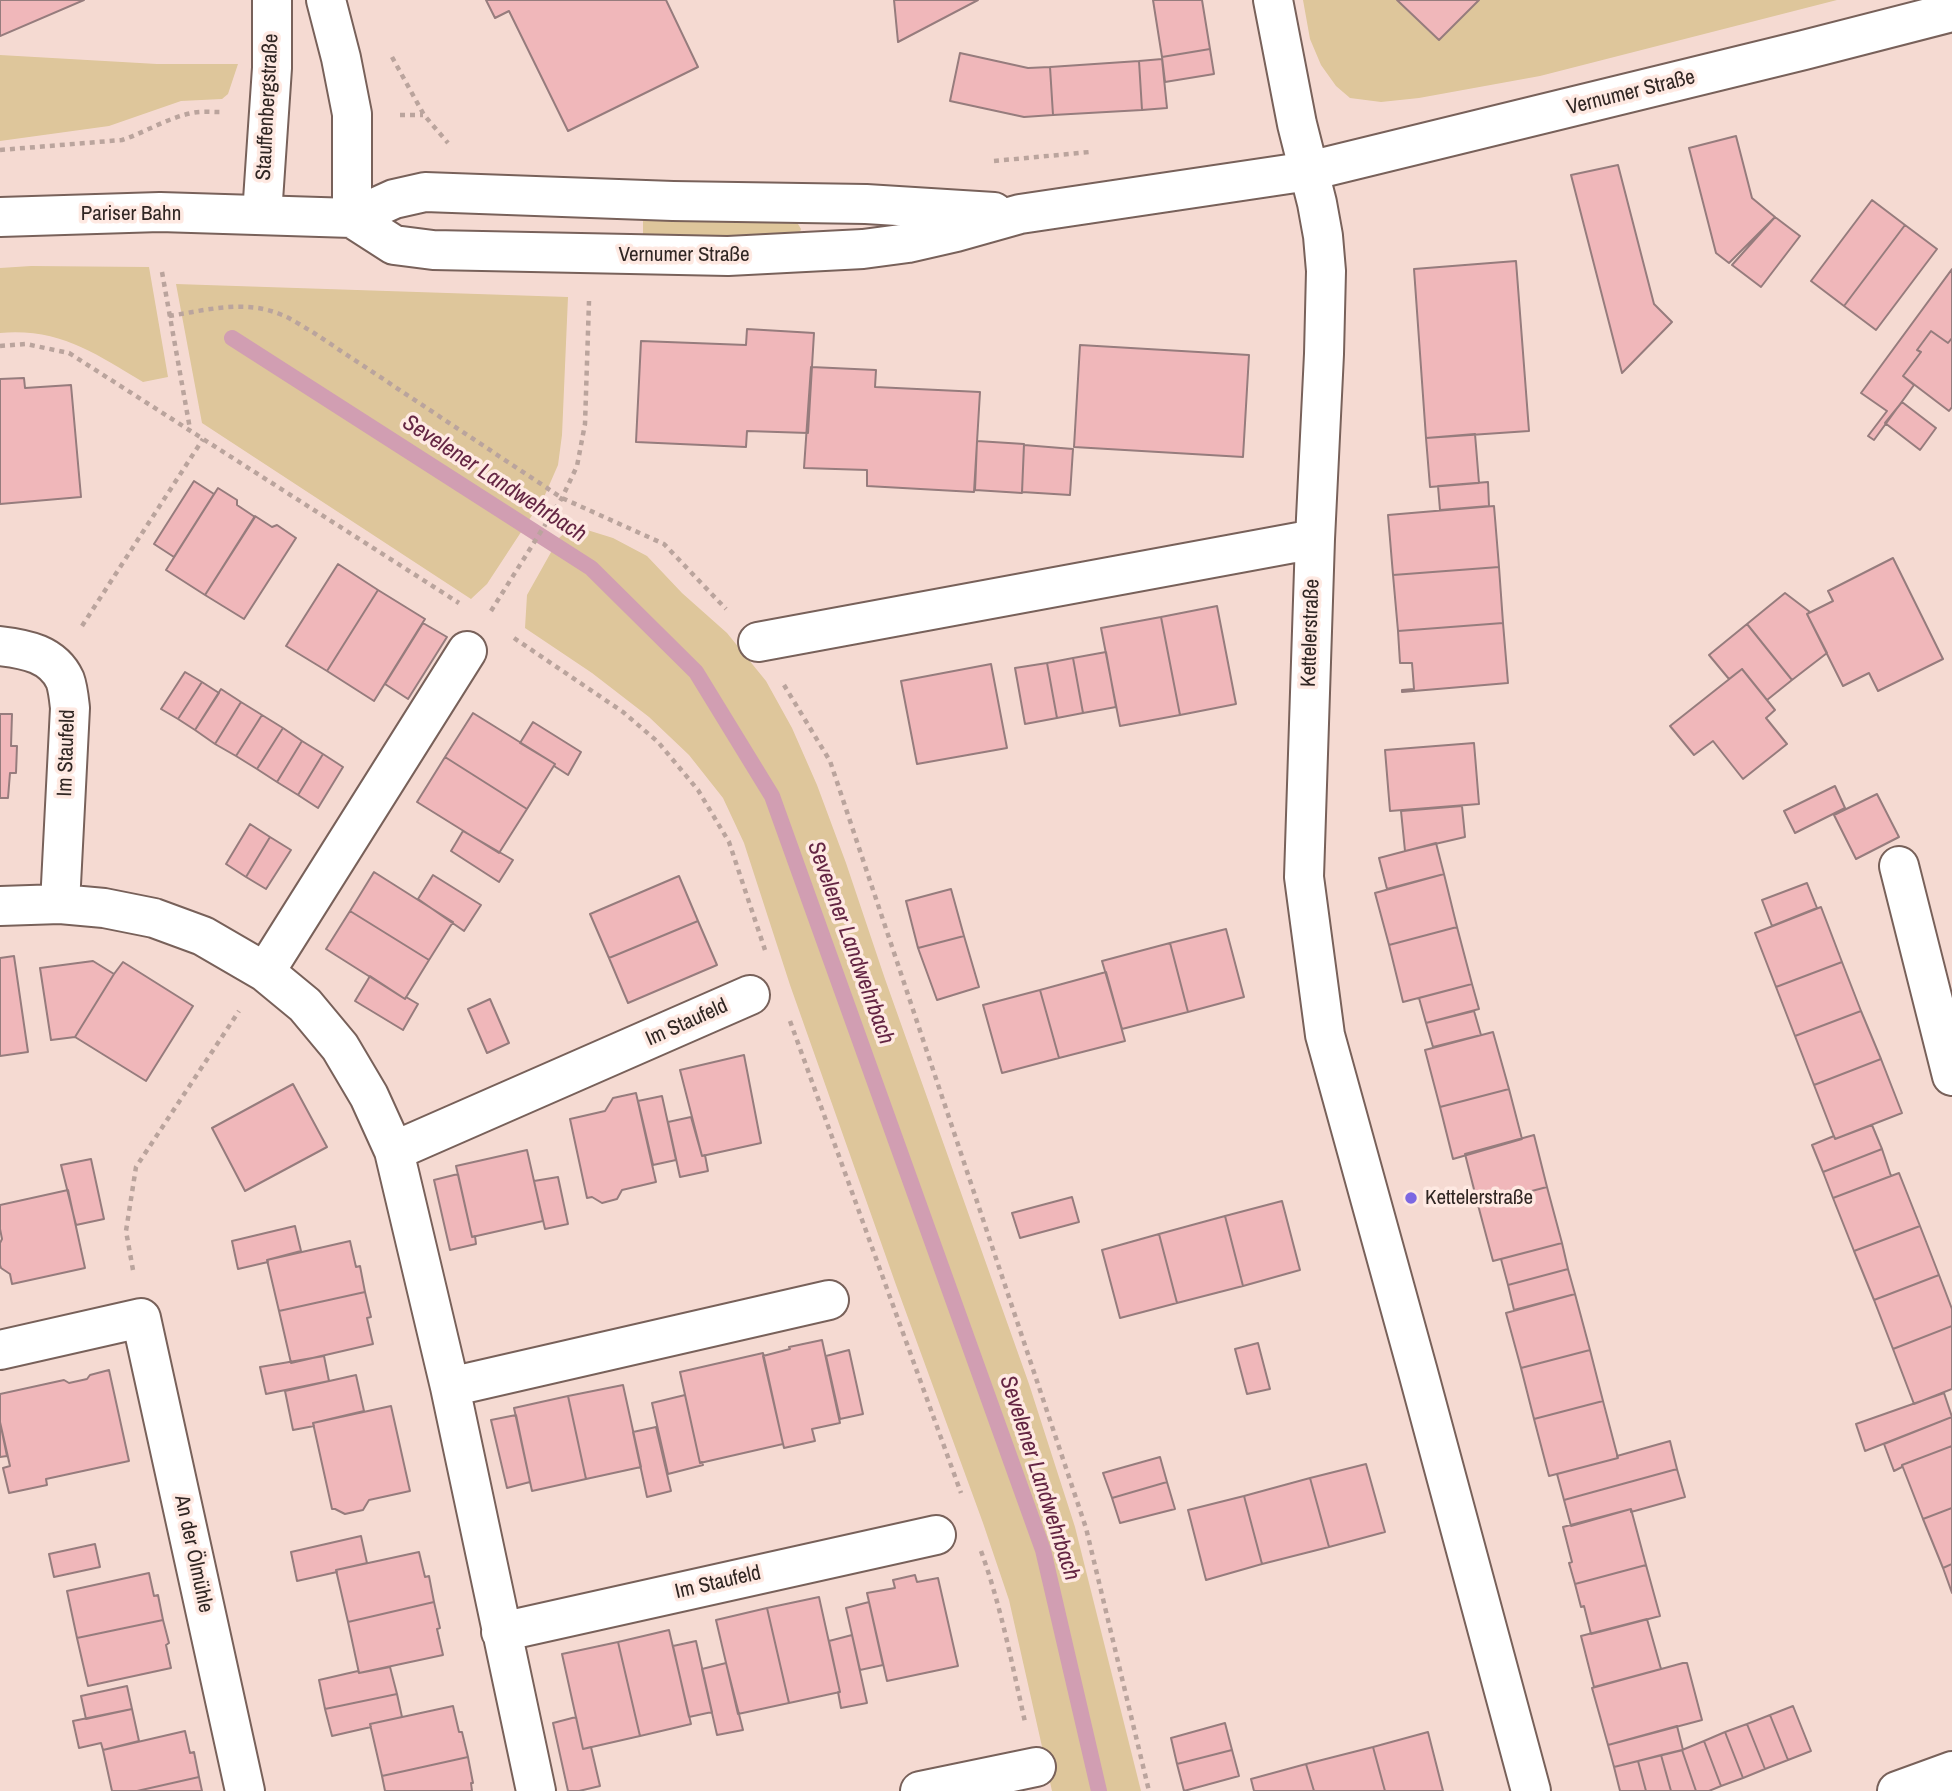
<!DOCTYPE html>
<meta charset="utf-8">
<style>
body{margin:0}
canvas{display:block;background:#f5dad2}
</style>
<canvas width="1952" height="1791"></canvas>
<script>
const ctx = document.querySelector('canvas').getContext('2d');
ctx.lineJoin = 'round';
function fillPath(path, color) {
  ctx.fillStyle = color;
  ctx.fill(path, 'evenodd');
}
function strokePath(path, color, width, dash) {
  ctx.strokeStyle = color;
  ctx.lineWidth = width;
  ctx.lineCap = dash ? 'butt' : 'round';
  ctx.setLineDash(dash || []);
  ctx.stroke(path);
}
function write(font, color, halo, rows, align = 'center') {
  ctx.font = font + ' "Archivo Narrow",sans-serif';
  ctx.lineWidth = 7;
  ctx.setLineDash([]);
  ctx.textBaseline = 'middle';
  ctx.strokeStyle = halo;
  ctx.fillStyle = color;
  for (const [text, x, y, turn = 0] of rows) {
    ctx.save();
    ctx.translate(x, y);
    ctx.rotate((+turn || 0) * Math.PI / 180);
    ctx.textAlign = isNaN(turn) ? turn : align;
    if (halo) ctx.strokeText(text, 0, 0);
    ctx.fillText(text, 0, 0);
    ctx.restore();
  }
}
const green = new Path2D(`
 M1303,0H1397L1439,40L1479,0H1837L1540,76L1419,98L1381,102L1350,98L1336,86L1321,65L1310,39Z
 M0,55L157,64H238L228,94L222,99L181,101L109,126L0,141Z
 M643,216L795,219L801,229L799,235L643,240Z
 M31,266L149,267L168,377L143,382C94,353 60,328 0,333V268Z
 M176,284L568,297L562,435L558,465L544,497L487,584L471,599L202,423Z
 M569,529H584L613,538L647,556L682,593L727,633L766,681L792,728L817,785L846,863L885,979L1029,1384L1075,1527L1141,1791H1052L1009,1600L983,1523L896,1285L790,985L744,843L723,798L689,755L649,717L592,673L525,628L527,595L559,538Z`);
const stream = new Path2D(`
 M232,338L591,568L696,672L772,796L1043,1550L1099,1791`);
const building = new Path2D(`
 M0,0H84L0,36Z
 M486,0H666L698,67L568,131L509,11L495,18Z
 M894,0H978L898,42Z
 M1153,0H1202L1210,49L1162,57Z
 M1397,0H1479L1439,40Z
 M1210,49L1214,74L1165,82L1162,57Z
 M960,53L1028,68L1050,67L1053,115L1024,117L950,101Z
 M1162,59L1167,108L1142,110L1139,61Z
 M1139,61L1142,110L1053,115L1050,67Z
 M1736,136L1752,198L1775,217L1729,263L1716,253L1689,148Z
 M1618,165L1654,304L1672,322L1622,373L1571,175Z
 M1872,200L1905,225L1844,306L1811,281Z
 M1775,217L1800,236L1761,287L1732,265Z
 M1905,225L1937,249L1876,330L1844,306Z
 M1516,261L1529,431L1426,438L1414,269Z
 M1952,269V338L1948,343L1931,331L1917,350L1921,352L1903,376L1914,385L1874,440L1868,436L1887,411L1861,393Z
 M747,329L814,333L808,433L747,431L746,447L636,442L641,341L746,345Z
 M1931,331L1948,343L1952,338V407L1949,411L1903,376L1921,352L1917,350Z
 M1080,345L1249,355L1243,457L1074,447Z
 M811,367L876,370L875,387L980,392L974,492L867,486V470L804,468Z
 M24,378L25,388L71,385L81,497L0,504V379Z
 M1902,402L1936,428L1920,450L1885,423Z
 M1475,434L1479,483L1430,487L1426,438Z
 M977,441L1024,444L1022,493L975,490Z
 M1024,445L1073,449L1070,495L1022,492Z
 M194,481L214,494L174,557L154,544Z
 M1488,482L1489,506L1440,510L1438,486Z
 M218,488L237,500V505L255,517L205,595L166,570Z
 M1494,506L1499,567L1393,575L1388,515Z
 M255,516L272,527L277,525L296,538L244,619L205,595Z
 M1893,558L1943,659L1878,691L1869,673L1843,686L1807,614L1833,601L1828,591Z
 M338,564L378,590L327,671L286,646Z
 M1499,567L1503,623L1398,631L1393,575Z
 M378,590L425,619L374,701L327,671Z
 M1785,593L1810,612L1807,614L1827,653L1792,680L1747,624Z
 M1217,606L1236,704L1180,715L1161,617Z
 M1161,617L1180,715L1120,726L1101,628Z
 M423,623L447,637L408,699L385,684Z
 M1503,623L1508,683L1402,692V690L1414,689L1412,663H1400L1398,631Z
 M1747,624L1792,680L1767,700L1742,669L1729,679L1709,655Z
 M1106,652L1116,707L1083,713L1073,658Z
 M1073,658L1083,713L1057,718L1047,663Z
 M1047,663L1057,718L1025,724L1015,668Z
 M991,664L1007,748L917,764L901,681Z
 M1742,669L1775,710L1766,718L1787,744L1743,779L1713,741L1694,755L1670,726Z
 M185,672L202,682L178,719L161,709Z
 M202,682L219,693L195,730L178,719Z
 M221,689L241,702L215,744L195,730Z
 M241,702L262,715L236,756L215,744Z
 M473,713L555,764L527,809L445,757Z
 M0,714H12L11,746H17L16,773H10L8,798H0Z
 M262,715L283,728L257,769L236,756Z
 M533,722L581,752L568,775L554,766L555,764L520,743Z
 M283,728L302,741L277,782L257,769Z
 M302,741L323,754L298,795L277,782Z
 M1474,743L1479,804L1390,811L1385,750Z
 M323,754L343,767L318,808L298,795Z
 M445,757L527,809L499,853L417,802Z
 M1835,786L1845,808L1795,833L1784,811Z
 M1877,794L1899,837L1856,859L1834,815Z
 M1462,806L1465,837L1405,851L1401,811Z
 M250,824L270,837L246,877L226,864Z
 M463,831L513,860L499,882L451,851Z
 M270,837L291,850L266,889L246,877Z
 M1436,843L1444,874L1387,889L1379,858Z
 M374,872L453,922L429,960L350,911Z
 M1444,874L1457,927L1389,945L1375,893Z
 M433,875L481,905L464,931L418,899Z
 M679,876L698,921L609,958L590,914Z
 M1807,883L1817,908L1772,926L1762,900Z
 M951,889L964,936L918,948L906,901Z
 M1821,907L1842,962L1776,987L1755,933Z
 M350,911L429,960L405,999L326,949Z
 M698,921L717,965L628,1003L609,958Z
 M1457,927L1472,984L1403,1002L1389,945Z
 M1226,929L1244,997L1188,1012L1170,943Z
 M964,936L979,987L937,1000L918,948Z
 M1170,943L1188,1012L1122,1029L1102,961Z
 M14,956L28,1052L0,1056V958Z
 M93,961L114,974L75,1037L51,1040L40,968Z
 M123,962L193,1006L146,1081L75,1037L114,974Z
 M1842,962L1861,1011L1795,1036L1776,987Z
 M1106,972L1125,1041L1059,1058L1040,990Z
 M370,976L405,999L406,997L418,1004L403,1030L355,1001Z
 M1472,984L1479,1009L1426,1023L1419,998Z
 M1040,990L1059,1058L1002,1073L983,1005Z
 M490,999L509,1043L487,1053L468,1009Z
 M1474,1011L1481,1035L1433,1047L1426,1023Z
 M1861,1011L1881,1059L1814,1085L1795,1036Z
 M1493,1032L1509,1089L1440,1107L1425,1050Z
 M744,1055L761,1143L702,1156L680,1070Z
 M1881,1059L1902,1113L1835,1139L1814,1085Z
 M293,1084L327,1147L245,1191L212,1128Z
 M1509,1089L1522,1139L1453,1159L1440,1107Z
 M636,1093L656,1182L622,1190L617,1199L602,1203L592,1197L587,1198L570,1119L605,1111L613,1098Z
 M662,1096L676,1160L653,1165L638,1101Z
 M691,1117L702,1156L705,1155L708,1171L680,1177L668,1122Z
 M1872,1125L1882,1149L1823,1172L1812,1145L1834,1136L1835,1139Z
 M1534,1135L1547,1187L1478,1205L1465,1154Z
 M1882,1149L1891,1176L1833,1198L1823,1172Z
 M527,1150L543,1221L472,1237L456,1166Z
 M91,1159L104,1219L76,1225L61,1165Z
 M1899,1173L1920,1226L1854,1251L1833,1198Z
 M458,1174L472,1237L475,1236L476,1244L450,1250L434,1180Z
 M558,1177L568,1224L545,1229L534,1181Z
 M1547,1187L1562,1243L1493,1261L1478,1205Z
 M68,1190L85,1268L12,1284L10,1274L1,1268L0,1265V1243L2,1239L0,1229V1205Z
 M1072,1197L1079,1222L1020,1238L1012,1213Z
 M1282,1201L1300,1270L1243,1286L1225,1216Z
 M1225,1216L1243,1286L1177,1303L1159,1234Z
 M295,1226L301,1251L267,1260L268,1262L238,1269L232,1241Z
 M1920,1226L1939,1275L1874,1300L1854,1251Z
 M1159,1234L1177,1303L1120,1318L1102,1250Z
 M350,1241L356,1267L360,1266L365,1292L279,1311L267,1260Z
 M1562,1243L1568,1269L1508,1285L1501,1259Z
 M1568,1269L1575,1294L1514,1310L1508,1285Z
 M1939,1275L1952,1309V1326L1893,1349L1874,1300Z
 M365,1292L371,1317L367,1318L373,1344L291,1363L279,1311Z
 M1575,1294L1590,1350L1521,1368L1506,1313Z
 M1952,1326V1389L1914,1404L1893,1349Z
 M822,1340L840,1423L812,1429L815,1441L784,1448L763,1356L790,1349L789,1347Z
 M1258,1343L1270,1389L1247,1394L1235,1349Z
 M849,1350L863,1414L840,1419L826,1356Z
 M1590,1350L1603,1401L1534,1419L1521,1368Z
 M763,1353L783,1444L700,1463L680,1372Z
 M324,1356L329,1381L266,1394L260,1367Z
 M109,1370L129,1461L46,1479L47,1485L9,1493L3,1468L10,1466L0,1422V1394L64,1380L69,1383L87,1379L90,1375Z
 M356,1375L364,1411L313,1423L314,1426L293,1430L285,1391Z
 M623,1385L641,1467L586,1479L568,1396Z
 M1944,1393L1952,1417L1865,1451L1856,1424Z
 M685,1395L700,1463L702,1462L703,1465L668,1474L652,1403Z
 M568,1396L586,1479L532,1491L514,1408Z
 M1603,1401L1618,1458L1549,1476L1534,1419Z
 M391,1406L410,1491L369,1500L363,1510L345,1514L335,1509H332L313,1423Z
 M516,1415L530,1482L507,1488L491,1420Z
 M1952,1417V1446L1902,1465V1467L1894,1471L1884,1444Z
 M0,1422L7,1456L0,1457Z
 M656,1427L671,1491L647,1497L633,1432Z
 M1670,1441L1677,1469L1564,1500L1557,1474L1618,1458L1617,1456Z
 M1952,1446V1508L1923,1519L1902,1465Z
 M1160,1457L1167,1482L1112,1498L1103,1473Z
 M1366,1464L1385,1532L1329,1547L1310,1478Z
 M1677,1469L1685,1497L1631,1512V1509L1571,1526L1564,1500Z
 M1310,1478L1329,1547L1262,1564L1244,1496Z
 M1167,1482L1175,1509L1120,1523L1112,1498Z
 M1244,1496L1262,1564L1206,1580L1188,1510Z
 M1952,1508V1564L1943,1568L1923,1519Z
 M1631,1509L1646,1565L1575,1584L1569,1563L1572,1562L1563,1527Z
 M361,1536L367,1563L336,1570L337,1572L297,1581L291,1552Z
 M95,1544L100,1567L54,1577L49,1554Z
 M419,1552L425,1577L429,1576L434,1602L348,1622L336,1570Z
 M1952,1564V1593L1943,1568Z
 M1646,1565L1660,1616L1591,1634L1584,1606L1581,1607L1575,1584Z
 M149,1573L154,1596L158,1595L163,1620L77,1638L67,1591Z
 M915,1575L917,1582L938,1578L958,1666L887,1681L867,1593L895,1588L893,1580Z
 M819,1597L840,1692L789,1703L767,1608Z
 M434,1602L440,1628L437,1629L443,1655L359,1673L348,1622Z
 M869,1602L883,1665L860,1670L846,1608Z
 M767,1608L789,1703L738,1714L716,1620Z
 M1647,1619L1661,1669L1594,1687L1581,1636Z
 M163,1620L169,1643L166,1645L171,1668L88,1686L77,1638Z
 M669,1630L691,1724L640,1736L618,1642Z
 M852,1635L867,1703L841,1708L838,1692H840L829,1641Z
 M696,1641L712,1712L689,1717L673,1646Z
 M618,1642L640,1736L583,1749L562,1654Z
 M726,1663L743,1730L717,1735L702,1669Z
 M1683,1663H1687L1702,1720L1608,1745L1592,1688Z
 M390,1667L397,1694L325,1709L319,1680L358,1671L359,1673Z
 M127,1686L132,1709L86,1719L81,1696Z
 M397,1694L402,1717L370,1724L371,1727L332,1736L325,1709Z
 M453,1706L459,1732H462L468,1757L382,1776L370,1724Z
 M1793,1706L1811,1751L1788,1760L1770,1715Z
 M132,1709L139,1741L103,1750L101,1743L79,1748L73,1721Z
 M1770,1715L1788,1760L1765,1769L1747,1724Z
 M576,1717L583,1749L591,1747L600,1786L579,1791H568L553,1723Z
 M1225,1723L1232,1750L1177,1764L1171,1738Z
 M1747,1724L1765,1769L1743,1778L1725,1732Z
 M1677,1726L1683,1750L1614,1767L1608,1745Z
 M185,1731L190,1753L194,1752L199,1777L137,1791H112L103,1750Z
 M1428,1732L1443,1791H1385L1373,1747Z
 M1725,1732L1743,1778L1721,1786L1704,1741Z
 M1704,1741L1721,1786L1709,1791H1696L1682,1750Z
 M1373,1747L1385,1791H1314L1306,1764Z
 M1232,1750L1239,1776L1184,1791L1177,1764Z
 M1682,1750L1696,1791H1671L1661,1755Z
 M1661,1755L1671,1791H1646L1638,1761Z
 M468,1757L473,1783H471L472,1791H385L382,1776Z
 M1638,1761L1646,1791H1620L1614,1767Z
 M1306,1764L1314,1791H1254L1251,1779Z
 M199,1777L202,1791H137Z`);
const path = new Path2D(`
 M392,57L424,115L448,143
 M400,115H423
 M0,150L122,140C146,132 167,118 192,113C201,111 211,112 220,112
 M994,161L1090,152
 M162,272L190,429
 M169,316C207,310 246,299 282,315C292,319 302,326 311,331L562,498L664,544L726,609
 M0,346L26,344L69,353L459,603
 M491,611L562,498L577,466L585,424L589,301
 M82,626L203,439
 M514,638L623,712L658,742L698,790L729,842L765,950
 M784,685L830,761L1086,1528L1149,1791
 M790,1021L961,1493
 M133,1270L126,1231L136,1167L239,1011
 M981,1551C1001,1606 1012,1664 1025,1722`);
const street = new Path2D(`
 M326,0L341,58L352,114V218
 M1273,0L1297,124L1317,203L1323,236L1326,271L1324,354L1315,539L1304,877L1325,1035L1418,1372L1531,1791
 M262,215L272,68V0
 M758,642L1315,539
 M0,646C26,649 53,654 65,680C68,688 69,699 70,708L60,904
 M1899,866L1952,1076
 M0,906L60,904L104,908L154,918L203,936L265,972L305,1005L340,1047L369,1096L394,1151L450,1387L536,1791
 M265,972L467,651
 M394,1151L750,995
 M0,1350L141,1318L245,1791
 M450,1387L829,1300
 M501,1632L936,1535
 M920,1791L1036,1767
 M1897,1791L1952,1771`);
const secondary = new Path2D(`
 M0,217L160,212L352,218L394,199L425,192L673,201L866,204L994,212
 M352,218L394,245L433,250L728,256L863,249L908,243L956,232L1020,214L1309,171L1804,50L1952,12`);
const markers = [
 [1411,1198,7,"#7c67e2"]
];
const streetNames = [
 ["Vernumer Straße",1631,93,-14],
 ["Stauffenbergstraße",268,107,-87],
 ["Pariser Bahn",131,214],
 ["Vernumer Straße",684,255],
 ["Kettelerstraße",1311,633,-88],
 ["Im Staufeld",67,753,-88],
 ["Im Staufeld",687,1023,-24],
 ["An der Ölmühle",193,1554,78],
 ["Im Staufeld",718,1583,-13]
];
const poiNames = [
 ["Kettelerstraße",1425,1198]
];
const waterNames = [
 ["Sevelener Landwehrbach",494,479,33],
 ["Sevelener Landwehrbach",850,943,70],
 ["Sevelener Landwehrbach",1039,1478,72]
];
fillPath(green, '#dec69b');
strokePath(stream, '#d19eb2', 16);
fillPath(building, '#f0b7ba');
strokePath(building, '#967c7d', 2);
strokePath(street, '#78615a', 42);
strokePath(secondary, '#78615a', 42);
strokePath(path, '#baa49d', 4.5, [5, 5]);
strokePath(street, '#fff', 38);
strokePath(secondary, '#fff', 38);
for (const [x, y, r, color] of markers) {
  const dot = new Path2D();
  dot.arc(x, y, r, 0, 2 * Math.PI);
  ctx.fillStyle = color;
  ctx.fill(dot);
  strokePath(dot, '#fee9e2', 2.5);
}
write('21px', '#302623', '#fee9e2', streetNames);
write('21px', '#302623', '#fee9e2', poiNames, 'left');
write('italic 23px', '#642543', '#fee9e2', waterNames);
</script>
